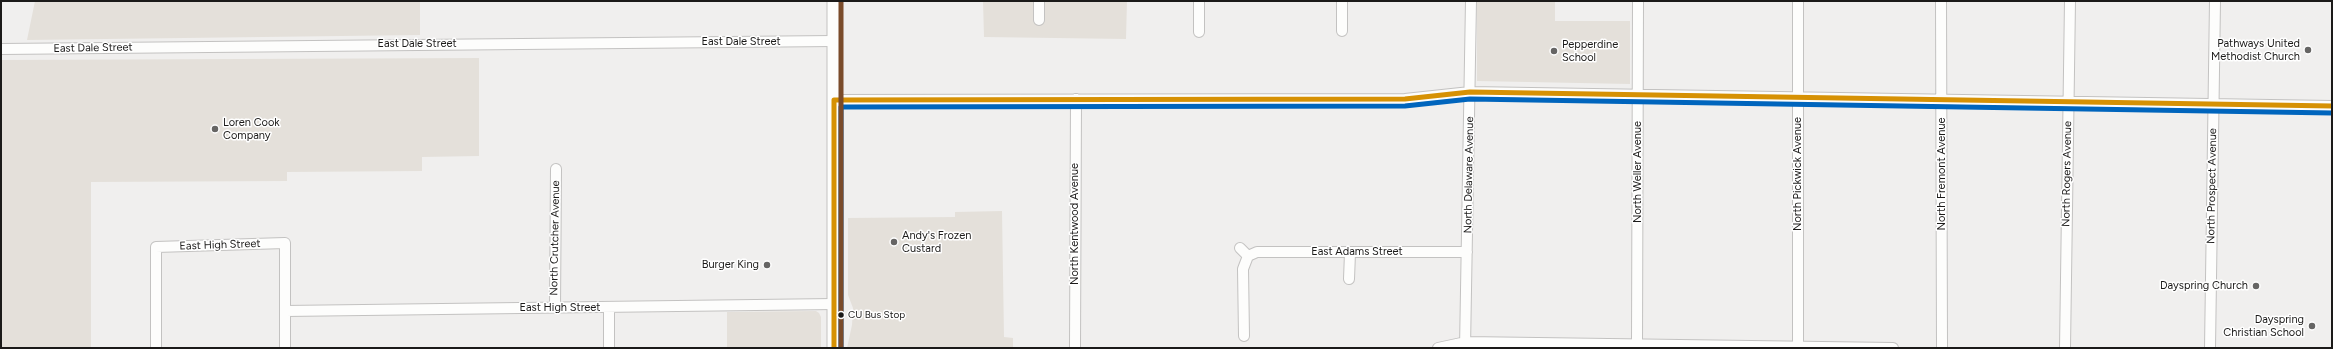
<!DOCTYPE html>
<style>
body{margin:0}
#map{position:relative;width:2333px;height:349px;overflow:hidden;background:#f0efee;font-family:Figtree,sans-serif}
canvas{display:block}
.frame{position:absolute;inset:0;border:2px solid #1b1a19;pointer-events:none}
</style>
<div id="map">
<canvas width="2333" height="349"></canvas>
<div class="frame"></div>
</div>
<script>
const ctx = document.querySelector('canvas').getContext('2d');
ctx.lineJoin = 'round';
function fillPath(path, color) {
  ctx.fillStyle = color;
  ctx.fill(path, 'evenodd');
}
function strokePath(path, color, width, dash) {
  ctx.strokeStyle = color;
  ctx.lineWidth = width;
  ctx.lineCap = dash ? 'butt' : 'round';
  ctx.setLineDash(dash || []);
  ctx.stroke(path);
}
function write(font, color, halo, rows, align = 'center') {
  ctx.font = font + ' Figtree,sans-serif';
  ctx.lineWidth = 3;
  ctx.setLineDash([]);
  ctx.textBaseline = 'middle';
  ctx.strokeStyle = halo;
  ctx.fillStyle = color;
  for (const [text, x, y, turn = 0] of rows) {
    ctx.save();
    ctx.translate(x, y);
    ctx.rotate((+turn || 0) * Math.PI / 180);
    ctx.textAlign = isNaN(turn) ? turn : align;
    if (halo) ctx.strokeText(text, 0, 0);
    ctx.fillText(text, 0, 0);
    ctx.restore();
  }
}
const built = new Path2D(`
 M35,1H420V35L27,40Z
 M983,1H1127L1126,39L984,37Z
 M1477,1H1555V21H1630V84L1477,81Z
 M479,58V156L422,157V171L287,172V181L91,182V348H1V60Z
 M1002,211L1004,337L1013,338V348H847L852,325L853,308L848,295V218L955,217V212Z
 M816,311L819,313L821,317V348H727V312Z`);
const minor = new Path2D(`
 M1039,1V20
 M1199,1V32
 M1941,1L1942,348
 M1342,31V1
 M1,49L834,41
 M834,100L1405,99L1470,92L2332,106
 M1240,248L1248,256
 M1248,256L1257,252H1467
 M1349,279L1350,253
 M555,308L556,169
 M285,311L834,304
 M1244,336L1243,269L1248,256
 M1637,343L1638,1
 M1798,346V1
 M156,348V247L285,243V348
 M609,348V308
 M1075,348L1076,99
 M1438,348L1466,342L1893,348
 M1465,348L1471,1
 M2065,348L2070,1
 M2210,348L2215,1`);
const major = new Path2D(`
 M834,1V348`);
const bus1 = new Path2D(`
 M834,348V100L1405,99L1470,92L2332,106`);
const bus2 = new Path2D(`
 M841,348V107L1405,106L1470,99L2332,113`);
const bus3 = new Path2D(`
 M841,1V348`);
const markers = [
 [2308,50,4,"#666564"],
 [1554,51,4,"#666564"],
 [215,129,4,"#666564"],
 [894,242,4,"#666564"],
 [767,265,4,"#666564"],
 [2256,286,4,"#666564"],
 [841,315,3.5,"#1b1a19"],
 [2312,326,4,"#666564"]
];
const busNames = [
 ["CU Bus Stop",848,315]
];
const streetNames = [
 ["East Dale Street",741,42],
 ["East Dale Street",417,44],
 ["East Dale Street",93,48,-1],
 ["North Weller Avenue",1638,172,-90],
 ["North Pickwick Avenue",1798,174,-90],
 ["North Fremont Avenue",1942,174,-90],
 ["North Rogers Avenue",2067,174,-89],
 ["North Delaware Avenue",1469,175,-89],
 ["North Prospect Avenue",2212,186,-89],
 ["North Kentwood Avenue",1075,224,-90],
 ["North Crutcher Avenue",555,238,-89],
 ["East High Street",220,245,-2],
 ["East Adams Street",1357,252],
 ["East High Street",560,308]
];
const poiNames = [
 ["Pathways United",2300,44],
 ["Methodist Church",2300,57],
 ["Pepperdine",1562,45,"left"],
 ["School",1562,58,"left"],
 ["Loren Cook",223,123,"left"],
 ["Company",223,136,"left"],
 ["Andy's Frozen",902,236,"left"],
 ["Custard",902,249,"left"],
 ["Burger King",759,265],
 ["Dayspring Church",2248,286],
 ["Dayspring",2304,320],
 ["Christian School",2304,333]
];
fillPath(built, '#e4e0da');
strokePath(minor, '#c3c2c1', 12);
strokePath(major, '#c3c2c1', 15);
strokePath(minor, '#fdfdfc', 10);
strokePath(major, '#fdfdfc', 13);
strokePath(bus1, '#d69104', 5);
strokePath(bus2, '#0065bd', 5);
strokePath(bus3, '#7a4b2a', 5);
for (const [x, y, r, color] of markers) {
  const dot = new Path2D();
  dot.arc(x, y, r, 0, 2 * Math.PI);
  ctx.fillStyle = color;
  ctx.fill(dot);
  strokePath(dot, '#fff', 1.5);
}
write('10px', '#1b1a19', '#fff', busNames, 'left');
write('11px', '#1b1a19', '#fff', streetNames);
write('11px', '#1b1a19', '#fff', poiNames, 'right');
</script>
